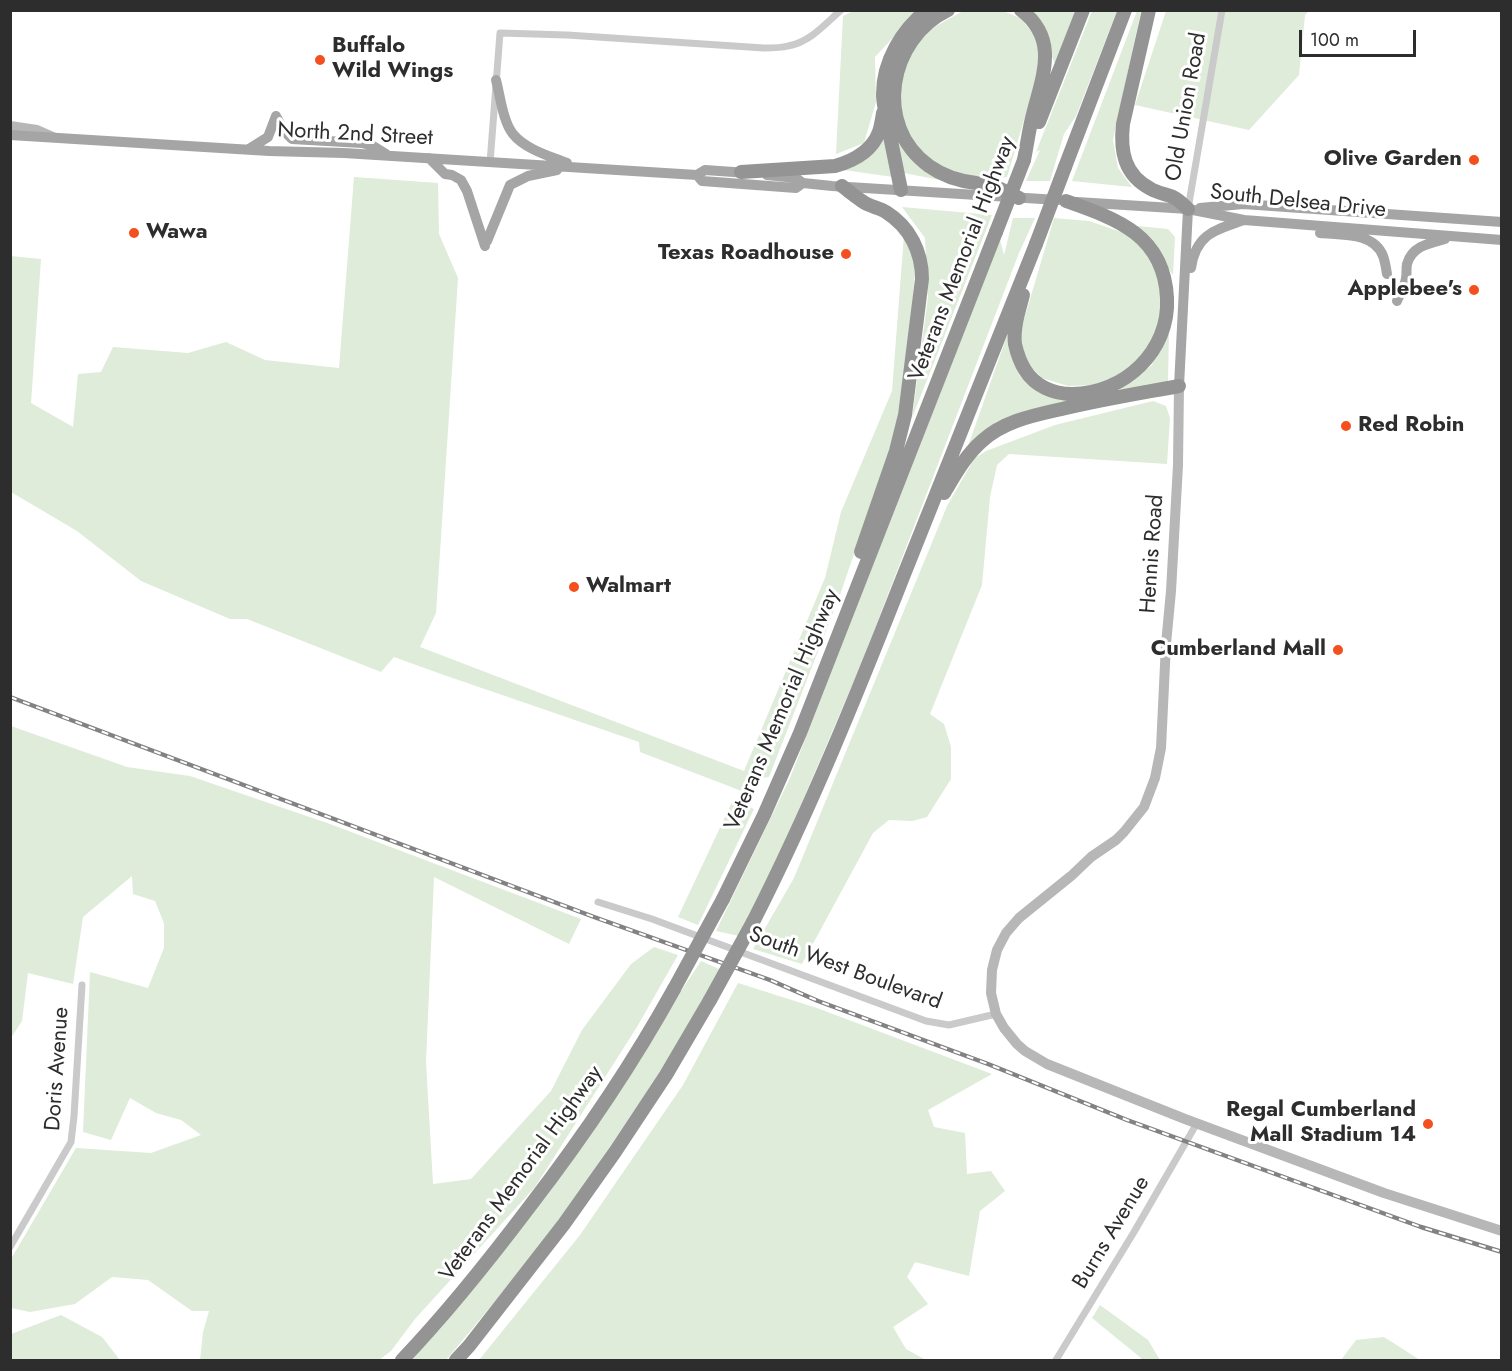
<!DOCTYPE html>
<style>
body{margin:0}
#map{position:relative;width:1512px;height:1371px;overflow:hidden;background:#fff;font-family:Jost,sans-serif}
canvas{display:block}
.frame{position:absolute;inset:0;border:12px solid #2d2d2d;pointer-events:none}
.scale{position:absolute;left:1299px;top:30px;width:117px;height:27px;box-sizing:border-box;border:3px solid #2d2d2d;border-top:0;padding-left:8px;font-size:18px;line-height:21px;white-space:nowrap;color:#2d2d2d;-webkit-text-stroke:4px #fff;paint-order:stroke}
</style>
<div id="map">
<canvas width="1512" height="1371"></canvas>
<div class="frame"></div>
<div class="scale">100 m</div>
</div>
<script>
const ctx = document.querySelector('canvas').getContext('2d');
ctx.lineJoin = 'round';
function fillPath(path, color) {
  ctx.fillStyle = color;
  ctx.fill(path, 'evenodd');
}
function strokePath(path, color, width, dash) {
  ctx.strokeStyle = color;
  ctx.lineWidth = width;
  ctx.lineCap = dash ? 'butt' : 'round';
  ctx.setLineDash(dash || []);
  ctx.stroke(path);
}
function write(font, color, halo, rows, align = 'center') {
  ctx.font = font + ' Jost,sans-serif';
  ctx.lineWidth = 6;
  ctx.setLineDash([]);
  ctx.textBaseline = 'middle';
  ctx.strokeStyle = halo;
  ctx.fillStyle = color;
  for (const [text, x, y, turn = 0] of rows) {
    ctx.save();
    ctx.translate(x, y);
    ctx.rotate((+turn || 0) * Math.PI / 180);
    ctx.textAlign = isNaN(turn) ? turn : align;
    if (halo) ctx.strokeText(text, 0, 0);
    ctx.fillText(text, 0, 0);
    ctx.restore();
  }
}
const green = new Path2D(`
 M969,10L1003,11L1020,18L1035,35L1041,63L1007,177L992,179L942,171L917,146L900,116V85L908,54L931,29L963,11Z
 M853,11H918L875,57L876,102L864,143L836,154L843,16Z
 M1030,11H1076L1055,64L1034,12Z
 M1092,11H1117L1076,116L1064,134L1050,181H1026L1040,150L1036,152Z
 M1137,11H1141L1113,140L1118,168L1132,187L1072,181Z
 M1166,11H1309L1305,15L1299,75L1249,130L1135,105Z
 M895,135L912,159L940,180L904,173Z
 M884,138L893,177L844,170L871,154Z
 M354,177L438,183L439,234L458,278L436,613L420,647L744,771L825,578L841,512L892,391L904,235L915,264L912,316L897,422L885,471L875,492L840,595L769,777L761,778L752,795L640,752L639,742L441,674L394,657L381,672L247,619H230L141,581L77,531L11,492V256L41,259L31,403L73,427L78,374L101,372L113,347L188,353L226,342L265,360L339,368Z
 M902,207L992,215L912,418L928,297L925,238Z
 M1013,218H1035L1019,253L862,662L770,877L739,936L716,931L790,778L1000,240L1004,255Z
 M1054,218L1089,221L1130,235L1147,253L1161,282L1162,317L1142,361L1120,378L1095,385L1068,386L1042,378L1026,362L1020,333Z
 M1138,226L1168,229L1175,237L1173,275Z
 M1169,328L1168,382L1117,391L1152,365Z
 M1008,333L1013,355L1019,375L1041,393L1075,402L996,422L968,446Z
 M1153,401L1166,406L1170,418L1167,464L1009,454L997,465L990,497L982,585L930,714L944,724L951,747V779L927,817L912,821L889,820L873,833L802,964L753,949L794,878L947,506L974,459L986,451L1055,425Z
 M11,726L127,767L190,776L330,824L581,919L569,944L434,877L426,1062L433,1184L471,1179L551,1091L582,1030L631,964L654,947L678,955L637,1027L535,1187L415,1319L391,1351L379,1360H200L203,1332L209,1311H192L148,1280L112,1277L75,1304L30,1312L11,1308V1259L76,1148L151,1153L201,1135L181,1120L156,1113L130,1098L111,1140L83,1132L90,972L148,988L164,948V923L155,901L133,894L132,876L83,917L73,984L28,973L22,1021L11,1038Z
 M733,800L754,809L698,925L678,917Z
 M701,961L719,969L689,1024L685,1035L549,1237L446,1360H410L440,1329L547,1193Z
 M738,983L817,1008L992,1074L928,1110L934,1127L965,1133L967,1174L991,1171L1005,1191L980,1211L969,1276L915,1262L907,1277L928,1304L893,1327L906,1349L926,1360H479L580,1235L683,1085Z
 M1100,1305L1148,1340L1160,1360H1140L1141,1358L1092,1318Z
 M61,1315L102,1337L120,1360H11V1334Z
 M1384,1337L1420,1360H1341L1356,1340Z`);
const street = new Path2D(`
 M490,163L500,33L567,35L764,48C772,48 781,48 788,46C810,42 825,24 841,10
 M1188,209L1222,10
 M598,902L652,919L926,1021L949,1025L996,1014
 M10,1247L71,1142L74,1116L82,985
 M1056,1360L1134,1232L1197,1123`);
const secondary = new Path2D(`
 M10,126L37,130L53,137
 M1179,386L1178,465L1171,591L1166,644L1161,748L1155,778L1144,807L1124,832L1116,840L1091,857L1071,876L1019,918L1006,933L997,950L992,970L991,993L996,1014L1004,1028L1017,1044L1025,1051L1047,1064L1185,1119L1384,1193L1502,1231`);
const primary = new Path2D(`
 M496,80C500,95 503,122 513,134C525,149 549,156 567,163
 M276,116L284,131L292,139L362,143L373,146L386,154
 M10,135L269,151L344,153L697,175L702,181L796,188L803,183
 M249,149L268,137L276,116
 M429,158L445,174L452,175L461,180L467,191L485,246
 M697,175L705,170L748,173
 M767,175L796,178L803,183L832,186L1058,200
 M1077,202L1188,209L1244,220L1502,240
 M1200,208L1243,204L1502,222
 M1320,233C1341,235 1374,232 1383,256C1385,261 1386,268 1387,274
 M487,241L510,185L528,176L557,170
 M1191,268C1196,234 1215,230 1244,220
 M1397,301C1400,293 1405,286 1406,278C1407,274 1406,269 1407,264C1412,246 1430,243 1445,239
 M1179,386L1188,209`);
const highway = new Path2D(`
 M948,10C888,39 873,126 929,166C943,176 959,181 976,183C980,184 985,184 990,185C1000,188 1010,194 1019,198
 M1021,10C1059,39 1043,75 1033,114C1029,129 1027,145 1024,160
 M1149,10L1123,124C1120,151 1124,175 1151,189C1158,193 1166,194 1173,197C1179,200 1184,205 1188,209
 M1039,122L1083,10
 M1065,167L1125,10
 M741,172L835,166C853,161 872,151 879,132C881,126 882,119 883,113
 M842,186C850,192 857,198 865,203C872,207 880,208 886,212C910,227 922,252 922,279L905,415L896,451L861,552
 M901,190C897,170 893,150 889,131C887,119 883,106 883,94C883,61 902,30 927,10
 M1023,295C1019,310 1013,328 1015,344C1017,353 1020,362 1025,370C1035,386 1053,394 1072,394C1124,394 1170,351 1167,298C1164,235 1117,219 1066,201
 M944,493C955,475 965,456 982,441C1005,420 1036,415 1066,408C1104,399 1141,393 1179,386
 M723,899L764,815L800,733L996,232
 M753,922C810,810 857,694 903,577C948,466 992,355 1036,244
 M402,1360C448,1312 490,1259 530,1206C583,1137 632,1065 674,989
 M456,1360L469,1346L564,1224L615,1152L666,1075L710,1000`);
const rail = new Path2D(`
 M10,697L594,917L770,980L818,1001L988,1064L1127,1120L1421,1227L1502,1252`);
const highwayBridge = new Path2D(`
 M996,232L1024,160
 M1036,244L1065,167
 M674,989L723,899
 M710,1000L753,922`);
const markers = [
 [320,60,6,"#f4501f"],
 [1474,160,6,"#f4501f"],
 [134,233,6,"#f4501f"],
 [846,254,6,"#f4501f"],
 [1474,290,6,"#f4501f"],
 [1346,426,6,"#f4501f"],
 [574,587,6,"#f4501f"],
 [1338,650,6,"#f4501f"],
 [1428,1124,6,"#f4501f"]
];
const poiNames = [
 ["Buffalo",332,47,"left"],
 ["Wild Wings",332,72,"left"],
 ["Olive Garden",1462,160],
 ["Wawa",146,233,"left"],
 ["Texas Roadhouse",834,254],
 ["Applebee's",1462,290],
 ["Red Robin",1358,426,"left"],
 ["Walmart",586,587,"left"],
 ["Cumberland Mall",1326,650],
 ["Regal Cumberland",1416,1111],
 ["Mall Stadium 14",1416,1136]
];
const streetNames = [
 ["Old Union Road",1187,107,-80],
 ["North 2nd Street",355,135,3],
 ["South Delsea Drive",1298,202,6],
 ["Veterans Memorial Highway",963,259,-69],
 ["Hennis Road",1153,554,-86],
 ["Veterans Memorial Highway",783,710,-67],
 ["South West Boulevard",845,969,20],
 ["Doris Avenue",58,1069,-86],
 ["Veterans Memorial Highway",522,1174,-54],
 ["Burns Avenue",1112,1233,-59]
];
fillPath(green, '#deecd9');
strokePath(street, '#cacaca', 7);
strokePath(secondary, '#b7b7b7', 10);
strokePath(primary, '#a5a5a5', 10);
strokePath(highway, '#949494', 14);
strokePath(rail, '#828282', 4.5);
strokePath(rail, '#fff', 2, [7]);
strokePath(highwayBridge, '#949494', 14);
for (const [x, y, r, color] of markers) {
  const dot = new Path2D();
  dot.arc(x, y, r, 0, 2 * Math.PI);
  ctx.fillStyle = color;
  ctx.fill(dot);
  strokePath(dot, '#fff', 2);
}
write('bold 22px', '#2d2d2d', '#fff', poiNames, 'right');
write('22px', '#2d2d2d', '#fff', streetNames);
</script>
